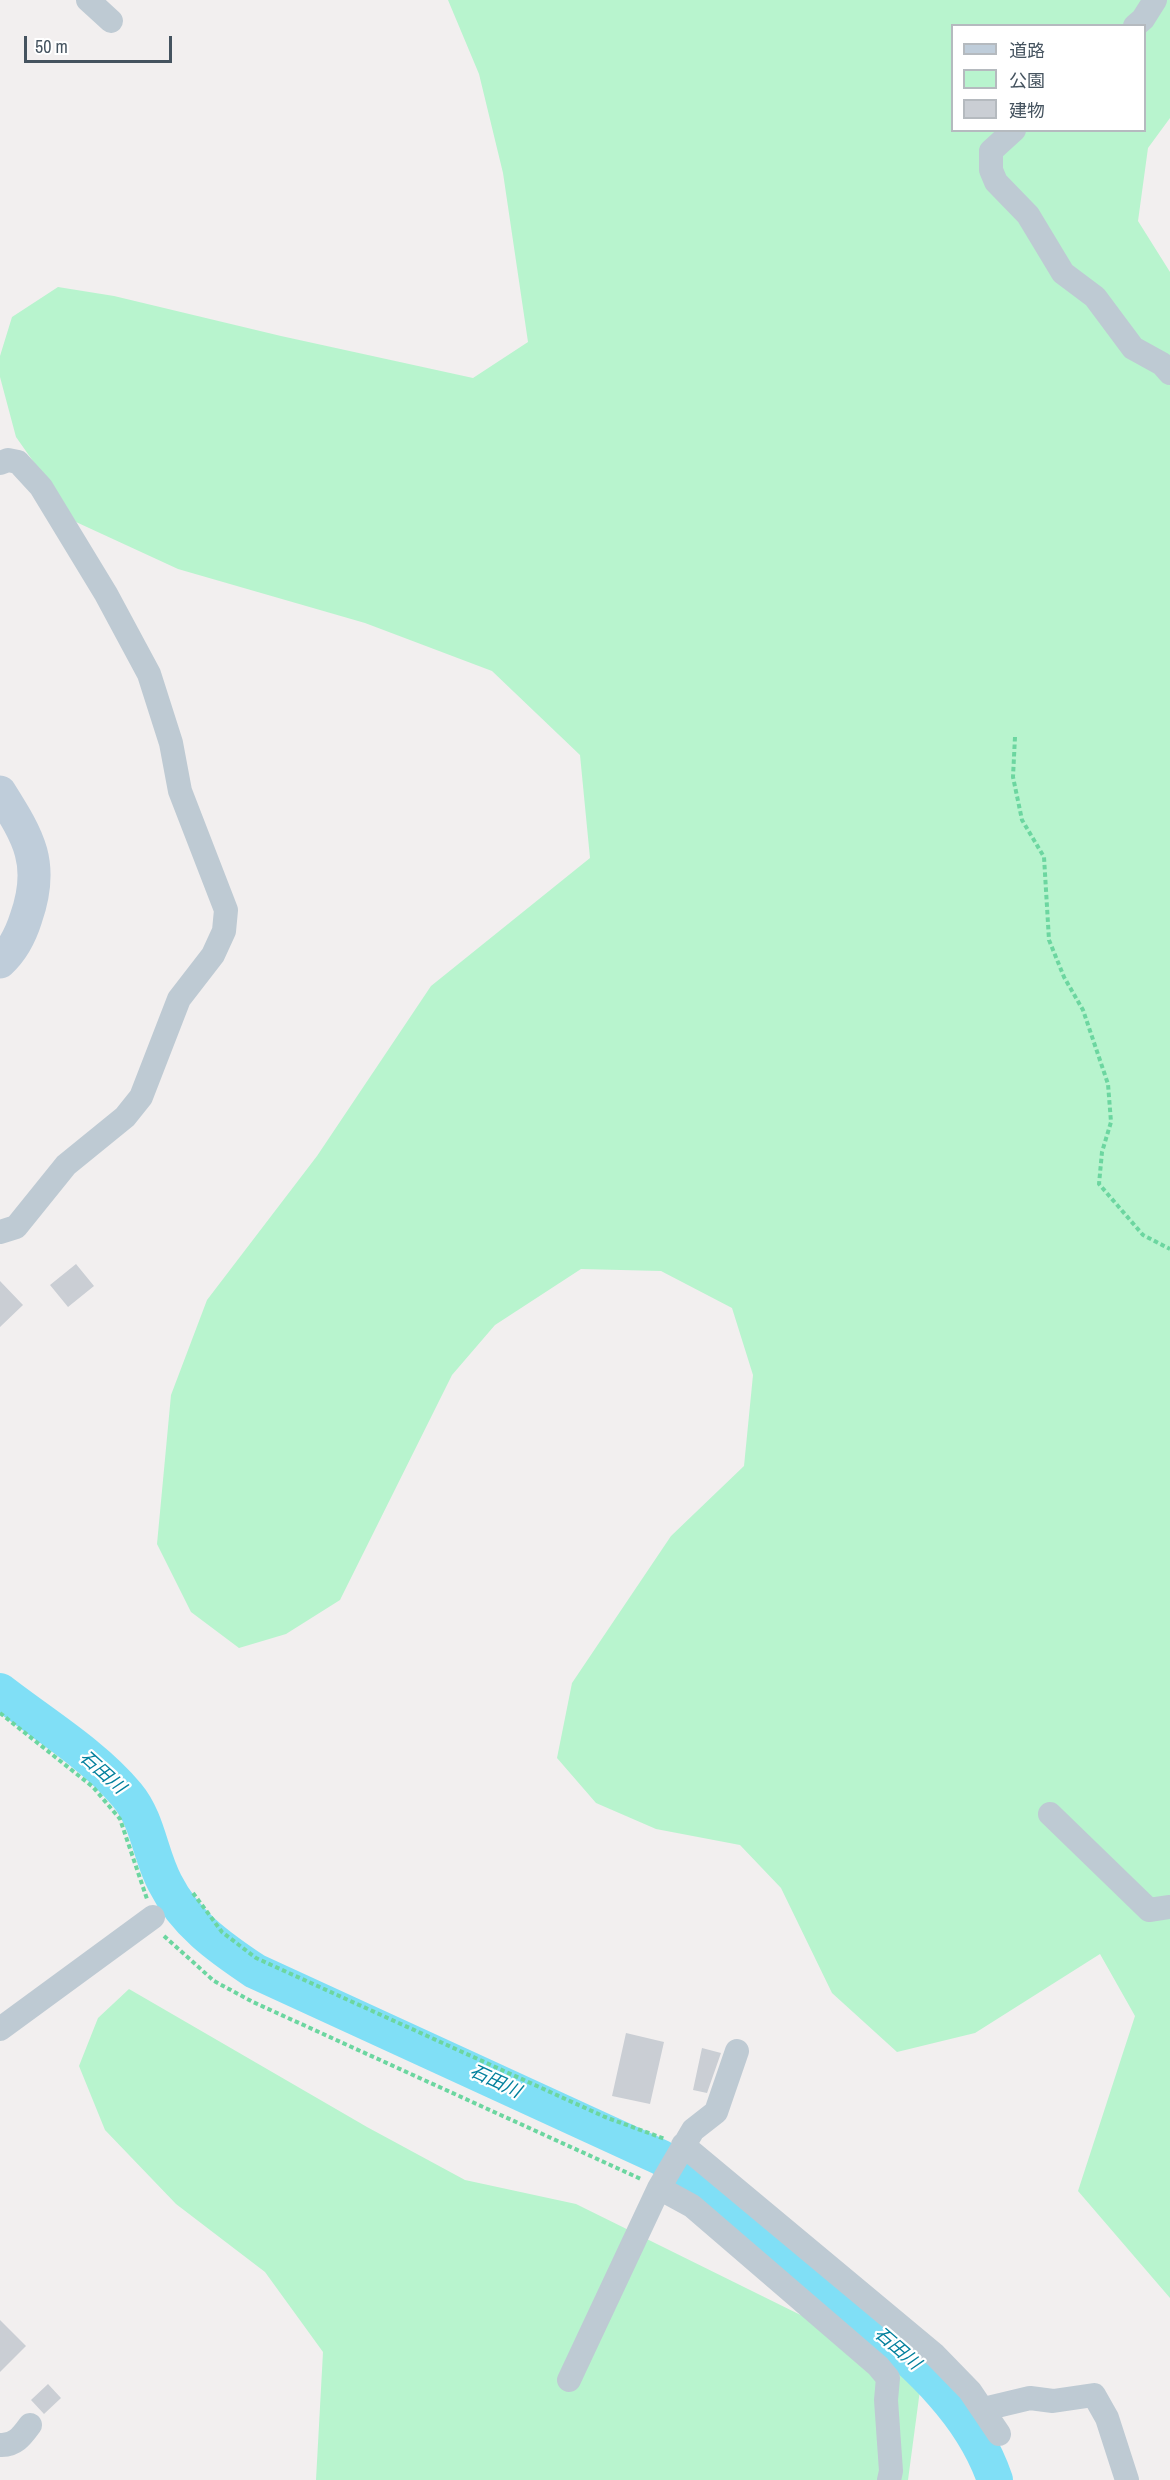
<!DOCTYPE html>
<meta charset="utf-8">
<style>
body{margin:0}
#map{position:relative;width:1170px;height:2480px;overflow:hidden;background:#f2efef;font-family:"Archivo Narrow","Noto Sans JP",sans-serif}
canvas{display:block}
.legend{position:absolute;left:951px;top:24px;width:195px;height:108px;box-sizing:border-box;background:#fff;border:2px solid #b5babf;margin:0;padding:8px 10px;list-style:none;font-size:18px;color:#45535f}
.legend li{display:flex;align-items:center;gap:12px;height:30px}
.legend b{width:30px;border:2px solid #b5babf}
.scale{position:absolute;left:24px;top:36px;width:148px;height:27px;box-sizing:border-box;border:3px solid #45535f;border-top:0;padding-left:8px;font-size:18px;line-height:21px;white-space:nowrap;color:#45535f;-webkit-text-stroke:4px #fff;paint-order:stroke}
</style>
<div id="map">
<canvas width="1170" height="2480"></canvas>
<ul class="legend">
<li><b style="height:8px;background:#bfcdda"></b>道路</li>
<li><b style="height:16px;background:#b8f4ce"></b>公園</li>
<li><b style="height:16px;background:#caced4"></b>建物</li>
</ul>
<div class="scale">50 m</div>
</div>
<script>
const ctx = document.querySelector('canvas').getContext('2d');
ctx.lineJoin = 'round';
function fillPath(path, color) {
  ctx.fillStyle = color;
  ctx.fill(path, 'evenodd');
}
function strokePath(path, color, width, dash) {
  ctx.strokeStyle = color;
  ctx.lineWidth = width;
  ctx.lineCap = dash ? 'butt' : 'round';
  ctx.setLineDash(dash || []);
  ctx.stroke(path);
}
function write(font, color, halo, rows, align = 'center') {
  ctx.font = font + ' "Archivo Narrow","Noto Sans JP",sans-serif';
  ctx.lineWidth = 4.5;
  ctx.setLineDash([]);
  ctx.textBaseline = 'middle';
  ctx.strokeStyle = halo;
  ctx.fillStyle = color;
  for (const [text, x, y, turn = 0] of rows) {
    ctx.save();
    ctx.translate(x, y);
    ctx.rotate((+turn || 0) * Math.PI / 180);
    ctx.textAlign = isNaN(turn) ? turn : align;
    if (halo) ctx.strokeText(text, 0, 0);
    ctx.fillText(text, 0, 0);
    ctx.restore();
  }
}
const green = new Path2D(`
 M448,0H1170V118L1148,148L1138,221L1170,272V2298L1078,2191L1135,2016L1100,1954L975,2033L897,2052L832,1993L781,1888L740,1845L656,1829L596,1803L557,1758L572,1683L671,1536L744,1466L753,1375L732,1308L661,1271L581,1269L495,1325L452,1375L340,1600L286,1634L239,1648L191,1612L157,1544L171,1395L207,1300L317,1156L431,986L590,858L580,755L492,671L365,623L178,569L76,522L16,437L0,377V356L12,317L58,287L114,296L281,336L473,378L528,342L503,173L479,74ZM952,26H1144V130H952Z
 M129,1989L367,2127L465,2180L576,2204L922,2375L908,2480H316L323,2352L265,2272L176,2204L105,2130L79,2066L98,2018Z`);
const river = new Path2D(`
 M0,1691C41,1723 94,1755 127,1795C148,1820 150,1855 165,1883C185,1923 219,1947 255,1971L662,2158C729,2203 791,2254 851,2308C908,2358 970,2406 995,2480`);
const building = new Path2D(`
 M76,1264L94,1286L68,1307L50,1285Z
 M0,1281L23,1305L0,1327Z
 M626,2033L664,2042L650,2104L612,2096Z
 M702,2048L721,2053L707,2093L693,2090Z
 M0,2320L26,2346L0,2372Z
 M48,2384L61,2398L44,2414L31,2400Z`);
const path = new Path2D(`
 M1015,737L1013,777L1022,820L1044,857L1049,940L1064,977L1083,1010L1108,1084L1111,1122L1102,1152L1099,1184L1143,1235L1170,1249
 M0,1713L93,1787L120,1819L147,1899
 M193,1893L222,1932L256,1958L605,2117L665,2139
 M164,1936L214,1981L253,2002L641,2179`);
const minor = new Path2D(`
 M88,0L111,21
 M1135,26L1143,19L1155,0
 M1014,130L991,151V170L996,182L1028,215L1063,273L1095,297L1133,348L1162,364L1170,373
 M0,463L8,460L18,462L41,487L106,594L149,674L171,743L180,791L226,910L224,931L213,955L179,999L141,1097L125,1117L66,1165L16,1227L0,1232
 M1050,1814L1149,1910L1170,1907
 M0,2029L153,1917
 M683,2145L935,2355L970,2391L999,2434
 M659,2188L692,2206L878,2366L888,2378L886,2400L891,2471L889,2480
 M569,2380L659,2188L693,2130L716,2112L737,2051
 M984,2409L1030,2398L1053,2401L1094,2395L1107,2418L1127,2480
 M0,2445C15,2446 22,2436 30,2425`);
const secondary = new Path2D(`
 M0,792C29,838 45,864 26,918C21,934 12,951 0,962`);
const waterNames = [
 ["石田川",102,1773,42],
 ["石田川",495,2082,25],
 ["石田川",897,2349,41]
];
fillPath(green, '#b8f4ce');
strokePath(river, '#80dff6', 36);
fillPath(building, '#caced4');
strokePath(path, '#6cd6a0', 4, [4.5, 3]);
strokePath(minor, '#becad3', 24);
strokePath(secondary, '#bfcdda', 33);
write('italic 18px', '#03809d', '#fff', waterNames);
</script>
